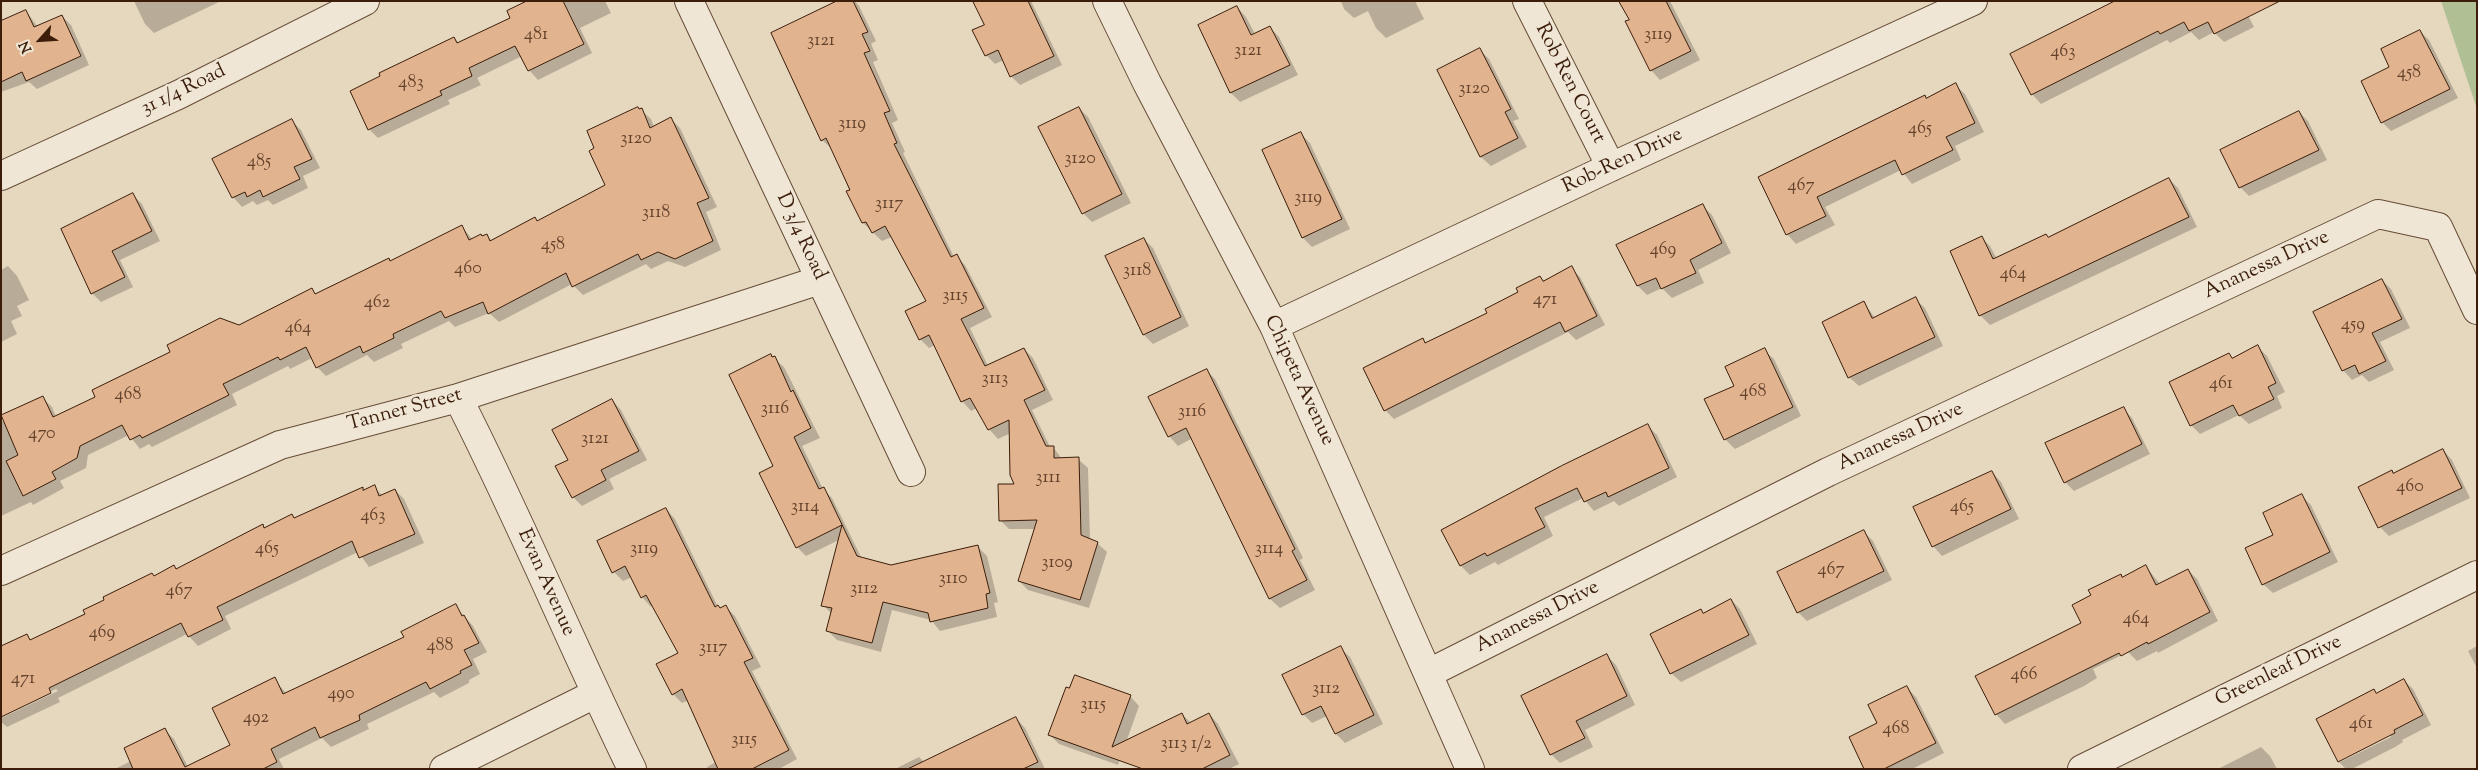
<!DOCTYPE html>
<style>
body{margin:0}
#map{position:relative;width:2478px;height:770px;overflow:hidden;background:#e6d8be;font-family:"Sorts Mill Goudy",serif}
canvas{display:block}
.frame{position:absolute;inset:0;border:2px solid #3b1d0a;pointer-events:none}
.north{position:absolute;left:15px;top:15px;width:50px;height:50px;-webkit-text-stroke:4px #efe6d5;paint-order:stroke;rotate:244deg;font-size:14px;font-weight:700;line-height:20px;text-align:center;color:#3b1d0a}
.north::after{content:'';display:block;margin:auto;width:18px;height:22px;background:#3b1d0a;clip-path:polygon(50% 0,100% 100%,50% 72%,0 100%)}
</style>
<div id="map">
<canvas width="2478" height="770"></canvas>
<div class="frame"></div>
<div class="north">N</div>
</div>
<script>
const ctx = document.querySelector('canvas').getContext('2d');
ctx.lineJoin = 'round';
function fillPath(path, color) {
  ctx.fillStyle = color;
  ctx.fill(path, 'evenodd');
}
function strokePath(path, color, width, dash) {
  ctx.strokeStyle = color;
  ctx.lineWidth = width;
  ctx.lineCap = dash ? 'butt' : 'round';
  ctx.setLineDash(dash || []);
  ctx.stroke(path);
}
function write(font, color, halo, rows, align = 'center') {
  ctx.font = font + ' "Sorts Mill Goudy",serif';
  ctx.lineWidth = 5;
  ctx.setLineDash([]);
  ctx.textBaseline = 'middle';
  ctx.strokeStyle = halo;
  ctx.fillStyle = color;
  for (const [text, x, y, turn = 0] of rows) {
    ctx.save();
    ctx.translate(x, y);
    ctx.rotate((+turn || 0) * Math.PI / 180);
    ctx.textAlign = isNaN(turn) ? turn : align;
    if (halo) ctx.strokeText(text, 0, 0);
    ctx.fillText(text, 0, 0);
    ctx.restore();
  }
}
const green = new Path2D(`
 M2441,1H2477V109Z`);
const shadow = new Path2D(`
 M134,1H221L154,33L145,24Z
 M530,1H605L611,13L580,28L592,53L538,80L529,70L522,56L477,78L481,85L448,100L450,104L378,138L369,129L454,38L459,43L512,19Z
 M840,1H855L859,6L876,41L871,44L878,60L873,62L898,120L892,123L905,152L903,153L954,257L956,256L965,265L992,317L970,328L988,366L1024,349L1033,358L1053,400L1032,410L1050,447H1053L1062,459H1078L1088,468L1090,540L1097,543L1107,552L1089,608L1028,590L1019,581L1035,529H1009L1000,520L1016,485L1011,433L998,439L989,429L977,408L971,411L962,401L935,345L929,348L920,339L927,302L891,237L882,241L863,223L832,149L822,140Z
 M974,1H1031L1062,65L1020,85L1011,76L1004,60L995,64L986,55V25Z
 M1341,1H1415L1424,19L1386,38L1376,28L1368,11L1354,18L1344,9Z
 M1621,1H1670L1700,60L1660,80L1651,70L1627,22L1630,20Z
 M2243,6L2254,27L2224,42L2214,32L2199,40L2191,32L2170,43L2167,40L2041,104L2032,94L2011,55Z
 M1237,7L1246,17L1255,34L1270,27L1279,37L1298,75L1240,102L1231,93L1200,25Z
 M26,11L38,27L62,16L71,25L89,65L37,89L29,82L1,92V22Z
 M2420,31L2429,40L2458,98L2391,131L2382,122L2391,68Z
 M1480,50L1489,59L1519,119L1513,121L1527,147L1491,166L1481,157L1439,70Z
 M1955,85L1965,94L1984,132L1955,146L1961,160L1912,184L1901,170L1825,207L1835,225L1796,244L1787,234L1760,177L1924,96L1927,99Z
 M1079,108L1088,117L1131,203L1092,222L1083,213Z
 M641,110L651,119L654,127L671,119L680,128L717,207L706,212L721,250L685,267L668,261L651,269L646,264L583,295L572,284L499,322L489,313L455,327L449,321L401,344L403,348L374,362L367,355L326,376L317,367L312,358L290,369L288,366L232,394L237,405L152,447L149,444L140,449L129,435L88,455L86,468L60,481L64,488L33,505L31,502L1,516V422L43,398L52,407L56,417L312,290L317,295L391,262L462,227L473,240L487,236L492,241L538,222L607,186Z
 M2299,112L2308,121L2327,160L2249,196L2240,187Z
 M292,121L301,130L320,168L303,176L308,188L273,205L268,200L257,205L253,201L242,207L233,197L214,159Z
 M1300,133L1310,143L1350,229L1312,247L1303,238L1264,151Z
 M2169,179L2178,188L2197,227L1990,325L1980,315L1951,251L1981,237L1990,246L1997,259L2049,238Z
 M133,195L142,204L160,241L120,260L133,287L101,302L92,293Z
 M1703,206L1712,215L1731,253L1698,270L1704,283L1672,298L1662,288L1647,295L1638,286Z
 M1144,239L1153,248L1189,326L1153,344L1144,335Z
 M8,266L17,276L29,300L17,306L22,316L11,321L17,334L1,342V270Z
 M1571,268L1580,277L1605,325L1576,340L1568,332L1394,419L1385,410L1423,340L1427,344L1488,313L1540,277L1545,281Z
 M2382,280L2391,289L2410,328L2380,342L2394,370L2369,382L2362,375L2352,380L2343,370Z
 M1915,299L1925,308L1943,346L1859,386L1849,377L1864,303L1875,318Z
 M2258,347L2267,356L2285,392L2277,396L2282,408L2249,424L2239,415L2200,434L2191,425L2229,354L2233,359Z
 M1764,350L1774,359L1801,416L1735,449L1725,439L1706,400L1736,386Z
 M771,356L784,367L820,438L802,446L823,489L832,498L862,559L891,566L978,547L987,556L998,602L994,603L997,617L940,631L931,620L892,610L881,652L837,640L828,631L832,614L823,605L839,540L806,556L797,547L775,466Z
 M1206,370L1215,379L1303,558L1300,560L1315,590L1280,608L1270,599L1193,438L1178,446L1169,436Z
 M612,400L621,410L647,460L609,479L614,489L582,506L573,497L569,461Z
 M2123,408L2132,418L2150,454L2074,491L2065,482Z
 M1648,426L1657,435L1677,477L1619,506L1614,501L1594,511L1583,498L1544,517L1553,536L1498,565L1495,562L1470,575L1461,566L1443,530Z
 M2443,450L2452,460L2470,498L2389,536L2380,527L2394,474Z
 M1992,472L2001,482L2019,519L1942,556L1933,546L1914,508Z
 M374,487L383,496L395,490L404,499L424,543L369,567L358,552L225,616L231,629L198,646L187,634L58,698L60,702L7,727L1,722V718L58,691L56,689L1,715L27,636L32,641L174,567L178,570L262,525L265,528L292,516L295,519L362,489L365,491Z
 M2302,496L2311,505L2338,562L2273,593L2263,584L2275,536Z
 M666,509L675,519L718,607L721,609L726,607L735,616L761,667L752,671L797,759L779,769H708L707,767L716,762L689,700L682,703L673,694L679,654L653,605L651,607L642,597L632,577L623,581L614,572Z
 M1864,532L1873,541L1892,580L1807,621L1798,612Z
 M2146,567L2160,584L2188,570L2197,579L2218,621L2158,653L2157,651L2137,661L2128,652L2093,669L2097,678L2084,686L2005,724L1996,714L2083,624L2092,596L2121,575L2123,578Z
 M1731,600L1740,609L1757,644L1681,682L1671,673L1703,614Z
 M455,606L473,626L487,652L473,659L480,674L469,680V683L440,698L434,692L367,724L369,729L331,747L322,738L279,759L284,769H115L131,761L165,730L174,739L188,767L232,746L274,679L287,694L405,638Z
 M2477,646V668L2468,651Z
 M1340,648L1350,657L1383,724L1345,743L1336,734L1327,716L1312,723L1303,714Z
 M1607,656L1616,665L1635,705L1585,730L1593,747L1560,763L1551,754Z
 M2404,680L2413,689L2431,725L2402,740L2403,742L2395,747L2352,769H2346L2339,762L2374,691L2377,694ZM2390,734L2391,737L2340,762V760Z
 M1907,688L1916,697L1944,753L1912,769H1865L1879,724Z
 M1130,696L1139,706L1118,765L1059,744L1050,735Z
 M1182,714L1191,723L1209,714L1218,724L1239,764L1229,769H1149Z
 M1016,718L1025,728L1045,769H895L919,757L924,762Z
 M2261,747L2270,756L2277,769H2218Z`);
const building = new Path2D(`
 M527,1H563L584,44L528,71L515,46L469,68L472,76L440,91L442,95L368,130L350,91L380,76L379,73L454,37L457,43L510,18L507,11Z
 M837,1H853L868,32L862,34L870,51L864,53L890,111L884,113L897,143L894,144L951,257L957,254L984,308L961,319L985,366L1024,348L1045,390L1024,400L1046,446H1054V458L1079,457L1081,535L1098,542L1080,600L1018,581L1037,520L999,521L998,484H1014L1010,475L1009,420L988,430L970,398L961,402L929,335L919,340L905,311L926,301L885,226L872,233L866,222L862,223L846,191L850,190L826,138L821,141L771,33Z
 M973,1H1028L1054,56L1010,77L998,50L985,56L972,30L984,25Z
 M1619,1H1666L1691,51L1650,71L1625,21L1629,20Z
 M2115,1H2280L2214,34L2208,22L2189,31L2184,22L2160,34L2158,31L2031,95L2010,54Z
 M1237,6L1251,35L1270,26L1290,65L1230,93L1198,25Z
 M26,10L34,27L62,15L81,56L26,81L22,72L1,82V21Z
 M2420,30L2450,89L2381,123L2361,81L2389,67L2381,49Z
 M1480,48L1511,109L1505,112L1518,138L1480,157L1437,70Z
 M1956,83L1975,123L1946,137L1953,150L1902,175L1895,160L1817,197L1826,216L1786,235L1758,177L1925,95L1926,98Z
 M638,107L639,109L642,108L650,128L671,117L709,198L697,203L713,241L675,259L658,252L641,260L638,254L572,287L566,273L488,314L483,302L445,318L441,311L393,334L394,338L363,353L360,346L316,368L306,347L280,360L278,357L223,384L229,395L142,438L140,435L130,440L122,425L80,446L77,458L52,472L56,479L23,496L6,461L18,455L1,415L43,396L53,417L95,397L92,390L170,352L167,345L220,318L239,325L312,288L315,294L389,258L390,261L462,225L469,240L481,234L482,236L487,234L490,241L535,217L537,221L605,185L589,151L594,148L587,131Z
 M1079,107L1122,194L1082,214L1038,127Z
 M2299,111L2319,150L2239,188L2220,150Z
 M292,119L312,159L294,167L300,179L263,197L260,190L247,197L245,192L232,198L212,159Z
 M1301,132L1342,219L1302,238L1262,150Z
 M2169,178L2189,217L1979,316L1950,251L1982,236L1993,259L2046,234L2048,237Z
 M133,193L152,231L112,251L125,277L91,294L61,229Z
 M1703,204L1722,243L1690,260L1696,273L1661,289L1656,278L1637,286L1616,245Z
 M1144,238L1181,317L1143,335L1105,256Z
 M1572,266L1597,316L1565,332L1560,322L1384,411L1363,368L1423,338L1425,343L1487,313L1485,309L1518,292L1516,288L1540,276L1543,281Z
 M2382,279L2402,319L2372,333L2386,361L2359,374L2355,365L2342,371L2313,312Z
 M1916,297L1935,337L1848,378L1822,322L1864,301L1872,318Z
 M2258,345L2276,383L2268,387L2274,399L2239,416L2233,405L2190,426L2169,382L2229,353L2232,358Z
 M1765,348L1793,407L1724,440L1704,399L1734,386L1725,367Z
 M771,354L772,357L775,356L791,392L793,390L811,428L794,437L819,489L824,487L857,556L891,565L978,545L990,593L986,594L988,608L930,622L928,613L883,602L872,643L826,631L832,608L821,606L842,525L796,548L759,473L773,466L729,375Z
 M1207,369L1295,549L1292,551L1307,580L1269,599L1186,428L1168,437L1148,397Z
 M612,399L639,451L601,470L606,480L572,498L555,466L568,460L552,430Z
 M2124,407L2142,444L2064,483L2045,443Z
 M1648,424L1669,468L1608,497L1606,492L1584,502L1577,488L1535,508L1545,527L1487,556L1485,553L1460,566L1441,530L1561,466Z
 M2443,449L2462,488L2378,528L2358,487L2392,470L2393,473Z
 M1992,471L2011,509L1932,547L1913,507Z
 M375,485L379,496L395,489L415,534L359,558L352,541L217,607L223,620L188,637L181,623L49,688L51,693L1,717V646L27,634L30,640L85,614L83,610L104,600L103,597L152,573L154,576L174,565L176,569L263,524L264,528L292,514L294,518L363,487V490Z
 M2302,494L2330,552L2262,585L2245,548L2273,535L2263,513Z
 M666,508L715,607L718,605L720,608L726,605L753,658L744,662L789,750L752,769H718L682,689L672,695L656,664L678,653L646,595L641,598L625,566L612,573L597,541Z
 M1864,530L1884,571L1797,613L1777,572Z
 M2146,565L2156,585L2188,569L2210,612L2148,644L2147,642L2121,656L2119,653L1995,715L1975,676L2081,623L2072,605L2091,595L2088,590L2121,574L2122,577Z
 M1731,599L1749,635L1670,674L1650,634L1701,609L1703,613Z
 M456,604L462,616L464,615L479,643L464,650L472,665L460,671L461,673L430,689L426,682L359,715L360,720L320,738L315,727L271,749L277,762L263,769H133L124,748L165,728L185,767L230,745L212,708L275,677L283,694L404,637L401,632Z
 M1341,646L1374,715L1335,734L1321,706L1302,715L1282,675Z
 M1607,654L1627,696L1576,721L1585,738L1550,755L1521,696Z
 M1075,675L1131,695L1112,747L1182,713L1187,724L1209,713L1230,755L1202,769H1143L1048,735L1066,687L1069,688Z
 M2404,679L2423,715L2394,730L2395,733L2385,738L2338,762L2316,719L2374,689L2376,693Z
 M1907,686L1936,743L1884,769H1864L1849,737L1877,723L1868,705Z
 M1016,717L1038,762L1023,769H908Z`);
const minor = new Path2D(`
 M689,1L911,472
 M1107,1L1147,83L1274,326L1470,769
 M1527,1L1611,167
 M1,176L178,95L365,1
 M1274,326L1611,167L1973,1
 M458,398C520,519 572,646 632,769
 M1,571L280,445L458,398L820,280
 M1429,673L1828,472L2378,214L2438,227L2477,310
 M444,769L595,694
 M2082,769L2477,575`);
const numberNames = [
 ["481",536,36],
 ["3119",1658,36],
 ["3121",821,42],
 ["3121",1248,52],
 ["463",2063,53],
 ["458",2409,74],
 ["483",411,84],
 ["3120",1474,90],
 ["3119",852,125],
 ["465",1920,130],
 ["3120",636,140],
 ["3120",1080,160],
 ["485",259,163],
 ["467",1801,187],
 ["3119",1308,199],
 ["3117",889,205],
 ["3118",656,214],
 ["458",553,246],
 ["469",1663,251],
 ["460",468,270],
 ["3118",1137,272],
 ["464",2013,275],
 ["3115",955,297],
 ["471",1545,301],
 ["462",377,304],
 ["459",2353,326],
 ["464",298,329],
 ["3113",995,380],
 ["461",2221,385],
 ["468",1753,393],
 ["468",128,396],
 ["3116",775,410],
 ["3116",1192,413],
 ["470",42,435],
 ["3121",595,440],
 ["3111",1048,479],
 ["460",2410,488],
 ["3114",805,508],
 ["465",1962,508],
 ["463",373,517],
 ["465",267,550],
 ["3119",644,550],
 ["3114",1269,550],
 ["3109",1057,564],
 ["467",1831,571],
 ["3110",953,580],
 ["3112",864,590],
 ["467",179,592],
 ["464",2136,620],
 ["469",102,634],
 ["488",440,647],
 ["3117",713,649],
 ["466",2024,676],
 ["471",23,680],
 ["3112",1326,690],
 ["490",341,695],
 ["3115",1093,706],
 ["492",256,719],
 ["461",2361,725],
 ["468",1896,730],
 ["3115",744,741],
 ["3113 1/2",1186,745]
];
const streetNames = [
 ["Rob Ren Court",1569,84,63],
 ["31 1/4 Road",184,91,-26],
 ["Rob-Ren Drive",1623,162,-25],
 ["D 3/4 Road",800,237,65],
 ["Ananessa Drive",2267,266,-25],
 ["Chipeta Avenue",1298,381,65],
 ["Tanner Street",405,411,-15],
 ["Ananessa Drive",1901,438,-25],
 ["Evan Avenue",545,583,66],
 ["Ananessa Drive",1538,618,-27],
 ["Greenleaf Drive",2279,672,-26]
];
fillPath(green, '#b1bf95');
fillPath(shadow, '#0003');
fillPath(building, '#e1b38e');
strokePath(building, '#3b1d0a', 1);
strokePath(minor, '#664c37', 30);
strokePath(minor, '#efe6d5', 28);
write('18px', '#64422b', null, numberNames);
write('20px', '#3b1d0a', '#efe6d5', streetNames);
</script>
